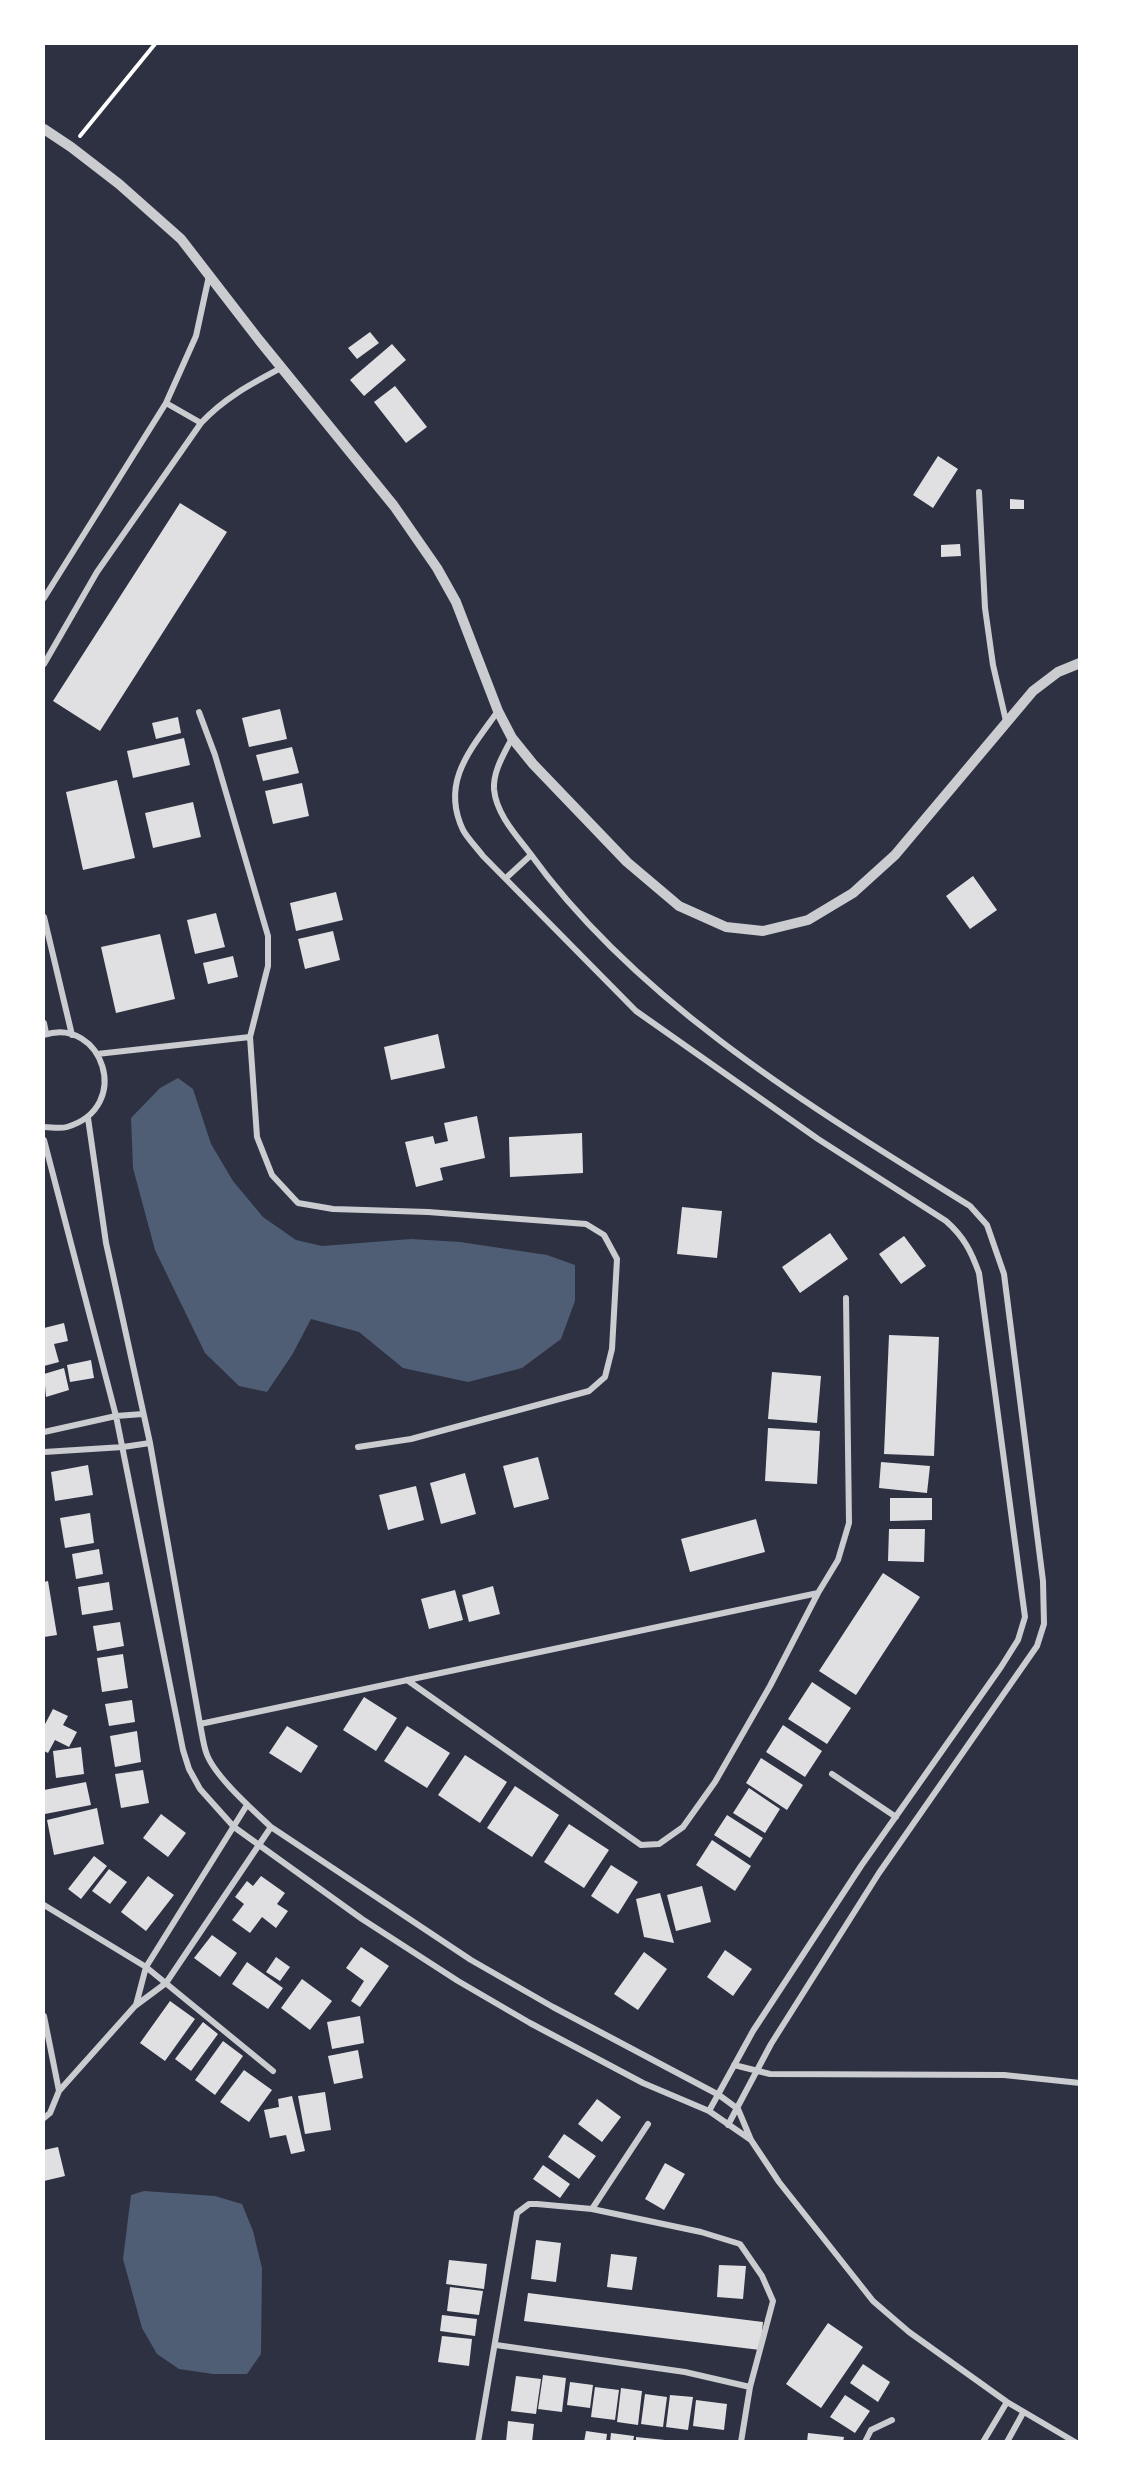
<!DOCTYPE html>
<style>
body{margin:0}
#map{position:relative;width:1123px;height:2485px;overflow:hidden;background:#2d3142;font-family:Rubik,sans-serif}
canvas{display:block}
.frame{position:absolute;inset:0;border:45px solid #fff;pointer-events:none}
</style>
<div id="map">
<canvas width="1123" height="2485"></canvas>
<div class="frame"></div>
</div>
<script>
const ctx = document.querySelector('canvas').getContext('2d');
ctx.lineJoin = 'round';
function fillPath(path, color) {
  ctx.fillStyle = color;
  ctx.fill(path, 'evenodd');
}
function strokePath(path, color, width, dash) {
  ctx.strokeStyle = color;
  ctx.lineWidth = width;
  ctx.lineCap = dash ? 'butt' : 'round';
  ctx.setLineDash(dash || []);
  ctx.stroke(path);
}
const water = new Path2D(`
 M178,1078L193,1089L211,1144L233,1181L263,1217L296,1240L322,1246L411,1239L460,1242L547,1255L575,1265V1301L561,1339L522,1368L468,1382L403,1368L359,1332L311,1319L292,1355L267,1392L239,1386L205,1353L155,1250L133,1168L131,1118L160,1088Z
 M144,2191L215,2196L242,2204L253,2231L262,2268L261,2354L247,2374H213L179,2369L157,2354L142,2328L123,2259L131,2195Z`);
const building = new Path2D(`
 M370,332L379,343L357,359L348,348Z
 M392,344L406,360L364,396L350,380Z
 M395,386L427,427L406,443L374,402Z
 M938,456L958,469L933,508L913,495Z
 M1010,499L1024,500V509H1010Z
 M180,503L227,532L100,731L53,701Z
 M960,544L961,556L941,557V545Z
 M280,709L287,739L249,747L242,718Z
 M178,717L181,733L156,739L152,723Z
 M184,738L190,765L133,778L127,751Z
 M292,747L299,773L263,781L256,755Z
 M117,780L135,858L83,870L66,792Z
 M302,783L309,816L273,824L265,791Z
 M193,802L201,837L153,848L145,813Z
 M973,876L997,910L970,929L946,896Z
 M336,892L343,920L296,931L290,903Z
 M216,913L225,947L195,954L187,920Z
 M333,931L340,960L305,969L298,939Z
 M160,934L175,999L116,1013L101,947Z
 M233,956L238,977L208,984L203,963Z
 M438,1034L445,1068L391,1080L384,1047Z
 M477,1116L485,1158L440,1168L443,1180L416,1187L405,1142L433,1136L435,1144L448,1141L444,1123Z
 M582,1133L583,1173L510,1177L509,1137Z
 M682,1207L722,1211L717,1258L677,1254Z
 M830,1233L848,1259L800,1293L782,1267Z
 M904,1236L926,1266L901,1284L879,1254Z
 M64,1323L68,1341L54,1344L59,1362L44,1366V1328Z
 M889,1335L939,1337L934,1456L884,1454Z
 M91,1360L94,1378L70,1382L67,1365Z
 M64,1368L69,1390L46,1397L44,1374Z
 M772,1372L821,1376L817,1423L768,1419Z
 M768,1428L820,1431L817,1484L765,1481Z
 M538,1457L549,1499L514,1508L503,1466Z
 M881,1462L930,1466L927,1493L879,1488Z
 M88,1465L93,1495L55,1501L51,1472Z
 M465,1473L476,1514L441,1524L430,1483Z
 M416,1486L424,1520L388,1530L379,1495Z
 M890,1498H932V1520L890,1521Z
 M90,1513L94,1543L65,1548L60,1518Z
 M756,1519L765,1552L690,1572L681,1539Z
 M889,1529H925L924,1562L888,1561Z
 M99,1549L103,1574L76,1579L72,1554Z
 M883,1573L920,1597L856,1695L819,1671Z
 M48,1581L57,1635L44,1637V1582Z
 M109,1582L113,1610L82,1615L78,1587Z
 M493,1586L500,1614L469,1622L462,1595Z
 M455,1590L463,1620L429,1629L421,1599Z
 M120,1622L124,1646L97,1651L93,1626Z
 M123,1654L128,1688L102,1692L97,1658Z
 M812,1682L851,1708L827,1744L788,1719Z
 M364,1697L397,1718L376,1751L343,1730Z
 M132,1700L135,1722L109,1726L105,1704Z
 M53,1709L68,1716L63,1725L77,1732L69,1747L55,1740L48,1753L44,1751V1726Z
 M783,1725L822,1751L805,1777L766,1752Z
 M287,1726L318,1746L301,1773L269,1753Z
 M407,1726L450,1753L427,1788L384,1761Z
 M137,1731L141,1762L115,1767L110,1736Z
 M81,1747L84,1774L56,1778L53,1751Z
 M465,1755L507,1782L480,1823L438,1795Z
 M761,1758L803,1785L787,1810L746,1783Z
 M143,1770L149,1803L121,1808L115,1774Z
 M86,1782L91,1805L45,1814L44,1790Z
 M515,1786L559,1815L532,1857L487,1828Z
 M749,1788L780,1809L765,1833L733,1813Z
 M97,1808L104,1844L54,1855L47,1820Z
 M161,1814L186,1833L168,1857L143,1838Z
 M727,1815L763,1838L750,1858L714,1835Z
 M569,1824L609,1850L584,1888L544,1862Z
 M712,1840L751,1866L735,1891L696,1865Z
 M94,1856L107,1866L81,1899L68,1889Z
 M611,1865L638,1882L618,1914L591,1896Z
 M109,1869L127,1882L110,1904L92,1891Z
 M148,1876L174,1895L146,1931L121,1912Z
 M261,1876L285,1893L277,1904L288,1911L276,1928L262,1917L250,1933L232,1920L244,1904L235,1897L247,1881L253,1886Z
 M702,1886L711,1922L676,1931L667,1895Z
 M660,1893L674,1943L644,1937L636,1899Z
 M212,1935L237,1953L220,1977L194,1958Z
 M361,1947L389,1966L360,2007L351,2001L364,1981L346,1968Z
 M725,1950L752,1969L733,1996L707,1977Z
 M644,1952L667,1969L638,2010L614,1994Z
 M276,1957L290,1967L280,1981L266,1972Z
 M247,1962L283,1988L268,2009L232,1984Z
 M302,1979L332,2001L310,2030L281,2008Z
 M170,2001L195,2019L165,2061L140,2043Z
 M360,2016L364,2043L332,2049L327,2022Z
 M203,2022L218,2034L191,2071L175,2059Z
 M223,2041L243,2056L215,2095L195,2080Z
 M358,2050L363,2078L334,2084L328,2056Z
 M244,2070L272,2090L249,2122L220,2102Z
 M325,2092L331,2130L305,2134L298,2096Z
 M292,2096L305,2151L291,2154L286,2135L270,2138L264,2110L279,2107L278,2099Z
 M597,2099L621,2117L602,2142L578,2124Z
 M564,2134L596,2156L579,2179L548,2157Z
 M58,2147L65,2176L44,2181V2150Z
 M665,2163L685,2174L664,2210L645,2199Z
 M543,2165L570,2184L560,2198L533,2179Z
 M536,2240L561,2243L556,2282L531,2279Z
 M611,2254L637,2257L632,2290L607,2287Z
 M449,2260L487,2264L484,2289L446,2284Z
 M719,2265L746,2266L743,2299L717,2297Z
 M450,2287L483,2291L479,2315L447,2311Z
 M528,2293L763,2322L760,2350L524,2321Z
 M442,2315L477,2319L475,2336L440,2331Z
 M828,2323L863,2347L821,2408L786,2384Z
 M442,2336L472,2339L469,2366L438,2362Z
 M863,2364L890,2382L878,2402L850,2383Z
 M543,2375L566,2378L562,2412L538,2409Z
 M516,2376L541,2379L536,2414L511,2411Z
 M570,2382L593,2385L590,2408L567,2405Z
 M595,2387L619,2390L615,2420L591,2417Z
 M621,2388L642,2391L638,2425L617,2422Z
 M645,2394L667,2397L663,2427L641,2424Z
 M670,2395L693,2397L688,2430L666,2427Z
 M845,2395L870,2411L855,2433L830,2417Z
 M696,2400L727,2404L724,2430L693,2426Z
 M508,2421L534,2424L532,2442H506Z
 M586,2431L607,2434L606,2442H584Z
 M611,2433L634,2436L633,2442H610Z
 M808,2433L844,2437L843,2442H807Z
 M636,2437L665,2440V2442H636Z`);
const path = new Path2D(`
 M80,136L155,44`);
const minor = new Path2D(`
 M166,403L201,423
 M979,492L985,608L993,665L1006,721
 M44,598L166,403L196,336L209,276
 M44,664L97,572L201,423C224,398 251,384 281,368
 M498,711C471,749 440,782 463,830C468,839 477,848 483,856L636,1011L818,1139L946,1221C964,1237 971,1251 979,1273L1025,1617L1018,1640L1001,1667L861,1866L753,2031L709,2111
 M199,712L215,755L268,936V966L250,1037L257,1137L272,1175L298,1203L333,1209L428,1212L586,1224L604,1235L617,1259L612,1349L605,1377L589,1391L411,1439L358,1447
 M512,738C504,754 493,771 494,789C496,813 515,834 529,852C638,1004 814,1109 970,1206L987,1225L1004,1274L1043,1581L1044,1624L1037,1646L879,1873L771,2044L728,2125
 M506,878L531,855
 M44,917L72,1035
 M44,1023L46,1033
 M44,1035C102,1016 134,1107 67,1127C60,1129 51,1127 44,1127
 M97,1054L250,1037
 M88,1118L106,1243L150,1443L200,1724C202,1733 203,1743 206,1752C213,1775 253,1810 271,1827L471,1960L553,2007L719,2095L738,2109L751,2140L779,2182L873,2301L909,2332L1007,2402L1075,2442
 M44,1140L116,1416L183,1750L189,1769L200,1789L234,1827L362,1919L458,1981L530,2023L643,2083L709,2111L751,2140
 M44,1432L116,1416L143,1414
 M44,1452L123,1447L150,1443
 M407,1680L641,1845L659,1844L683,1827L715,1782L770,1686L818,1593
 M200,1724L818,1593L838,1560L849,1523L846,1298
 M832,1774L896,1817
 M44,1905L146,1967L273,2071
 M136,2005L146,1967L247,1805
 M44,2016L59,2091
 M734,2065L770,2074L1004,2075L1080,2083
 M44,2118L50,2113L59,2091L135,2006L166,1983L271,1827
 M592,2209L648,2124
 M496,2345L685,2372L750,2387
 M478,2442L517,2213L529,2204H537L592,2209L701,2232L740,2244L762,2276L773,2301L750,2387L741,2442
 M865,2442L871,2430L892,2420
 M983,2442L1007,2402
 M1007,2442L1023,2413`);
const tertiary = new Path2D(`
 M44,129L71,147L119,184L181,239L259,340L394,506L437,568L456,602L498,711L512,738L533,764L627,862L679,906L726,927L763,931L808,920L853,893L895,855L1033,691L1058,672L1080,663`);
fillPath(water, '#4f5d75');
fillPath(building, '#e0e0e3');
strokePath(path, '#fff', 4);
strokePath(minor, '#caccd0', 6);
strokePath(tertiary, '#caccd0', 10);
</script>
